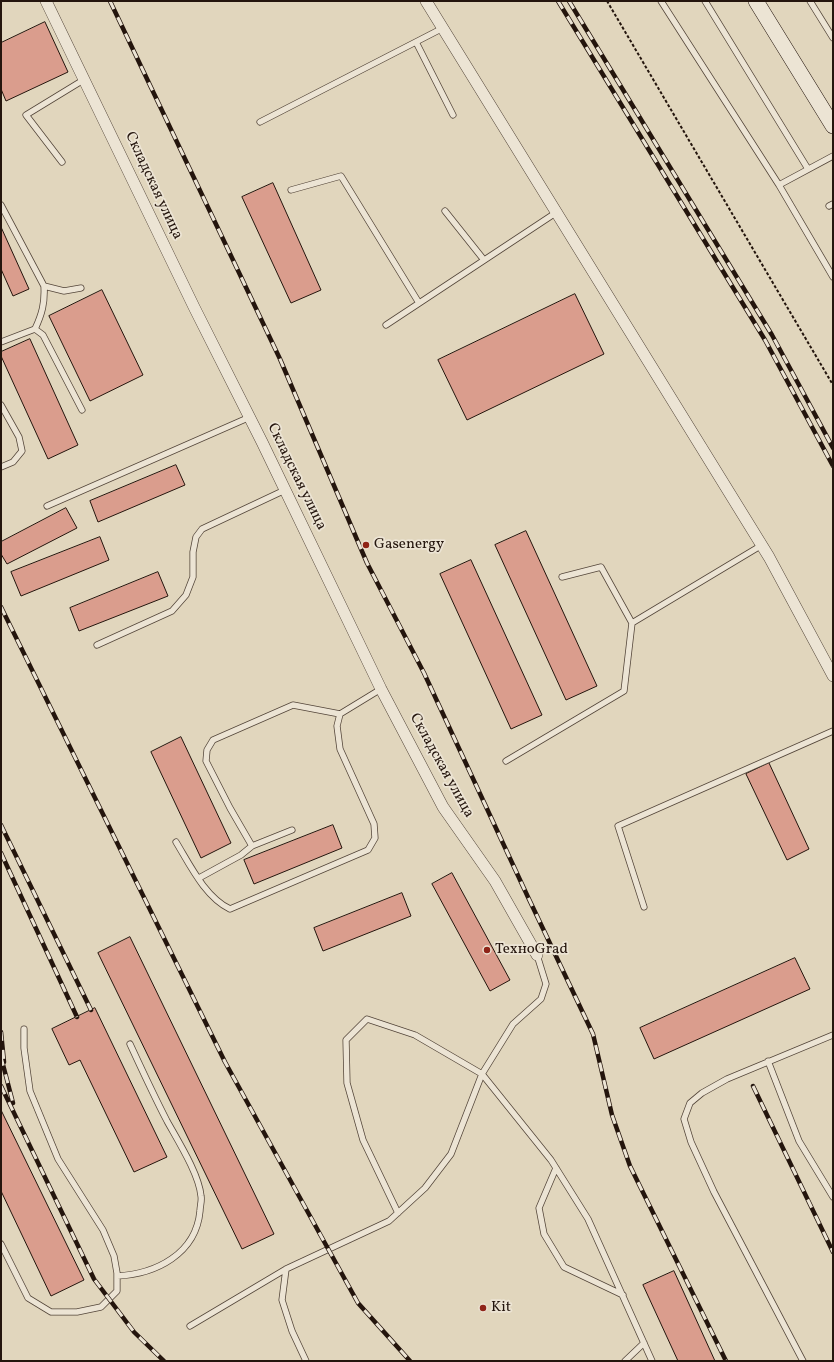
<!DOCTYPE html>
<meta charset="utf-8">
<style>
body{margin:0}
#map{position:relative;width:834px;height:1362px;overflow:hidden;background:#e1d6bd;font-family:Vollkorn,serif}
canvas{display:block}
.frame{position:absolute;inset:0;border:2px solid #24150d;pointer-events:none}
</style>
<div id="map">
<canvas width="834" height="1362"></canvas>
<div class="frame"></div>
</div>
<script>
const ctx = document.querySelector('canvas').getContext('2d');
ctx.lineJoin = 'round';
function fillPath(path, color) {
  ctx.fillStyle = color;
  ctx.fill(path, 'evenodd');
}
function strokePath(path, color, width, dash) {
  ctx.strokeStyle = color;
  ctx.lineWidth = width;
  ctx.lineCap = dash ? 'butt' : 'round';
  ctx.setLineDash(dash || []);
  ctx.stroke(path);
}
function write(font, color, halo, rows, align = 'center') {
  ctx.font = font + ' Vollkorn,serif';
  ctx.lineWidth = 3.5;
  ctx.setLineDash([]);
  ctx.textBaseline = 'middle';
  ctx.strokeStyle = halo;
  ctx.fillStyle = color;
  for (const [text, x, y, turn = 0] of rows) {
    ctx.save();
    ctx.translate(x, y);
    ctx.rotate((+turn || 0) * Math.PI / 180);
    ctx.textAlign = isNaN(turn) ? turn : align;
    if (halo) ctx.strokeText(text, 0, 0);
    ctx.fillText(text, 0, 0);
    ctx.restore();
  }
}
const building = new Path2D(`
 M45,22L68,72L6,101L1,89V43Z
 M273,183L321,290L291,303L242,197Z
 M1,227L29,289L13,296L1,269Z
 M102,290L143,375L90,401L49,316Z
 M575,294L604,354L467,420L438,360Z
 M30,339L78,445L48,459L1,356V352Z
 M176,465L185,485L98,522L90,501Z
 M66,508L77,528L7,564L1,554V542Z
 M526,531L597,686L566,700L495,545Z
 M100,537L109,560L21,596L11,572Z
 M471,560L542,715L511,729L440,574Z
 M158,572L168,596L79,631L70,608Z
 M181,737L231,843L201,858L151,752Z
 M769,763L809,849L787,860L746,774Z
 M333,825L342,848L254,884L244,860Z
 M452,873L510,980L490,991L432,884Z
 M402,893L411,916L323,951L314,928Z
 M130,937L274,1234L242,1249L98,953Z
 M795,958L810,989L654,1059L640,1028Z
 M95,1008L167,1157L134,1172L80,1060L69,1065L52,1029Z
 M1,1110L84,1280L51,1296L1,1191Z
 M674,1271L715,1361H678L643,1285Z`);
const path = new Path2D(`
 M607,1L833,385`);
const lane = new Path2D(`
 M661,1L779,185
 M705,1L808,169
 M810,1L833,38
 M416,42L453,115
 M260,122L443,28
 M833,156L779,185L833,277
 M62,162L26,115L85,79
 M291,190L341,176L419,303
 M1,205L44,286C45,303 42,314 35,329
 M829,206L833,204
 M445,211L484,260
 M44,286L64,291L81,288
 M386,325L557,212
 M1,342L35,329L43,335L82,410
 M1,405L19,437L22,451L13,462L1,467
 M47,506L250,417
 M562,577L601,567L632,623L762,545
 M97,645L172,611L186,595L193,577V552L196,537L202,529L285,490
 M506,761L624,691L632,623
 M176,842C190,865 205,897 230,909L368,850L375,838L374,824L340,749L337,726L340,714L381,689
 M252,846L292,830
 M199,878L241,855L252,846L230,808L206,761L207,750L213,740L293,705L340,714
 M644,907L618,826L833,731
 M768,1061L799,1141L833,1197
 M556,1168L539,1208L544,1234L564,1267L623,1295
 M398,1213L363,1140L347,1083L346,1040L367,1019L415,1035L482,1074L551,1160L588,1219L652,1361
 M1,1244L28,1298L51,1312H77L101,1307L117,1291V1273L114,1256L103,1230L58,1159L30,1091L24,1048V1029
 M286,1269L282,1300L292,1331L306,1361
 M117,1276C156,1274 196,1254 200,1211C200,1206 202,1201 201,1196C199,1174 178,1141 167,1121C154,1096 142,1070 130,1044
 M190,1326L286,1269L389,1221L425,1188L451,1154L482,1074L513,1024L541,999L546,984L537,955
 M625,1361L644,1343
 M803,1361L714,1192L691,1142L684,1119L690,1103L702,1093L727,1079L833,1035`);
const street = new Path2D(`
 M46,1L194,307L262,442L381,689L443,807L495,881L537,955
 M426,1L769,557L833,676`);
const secondary = new Path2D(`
 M756,1L833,126`);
const rail = new Path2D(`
 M110,1L280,359L367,563L424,673L527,895L593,1034L612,1115L630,1166L726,1361
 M558,1L765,340L833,466
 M569,1L772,335L833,448
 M1,607L225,1062L358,1303L410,1361
 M1,825L91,1010
 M1,853L77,1017
 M1,1032L4,1062
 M1,1057L13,1103
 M1,1086L94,1279L134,1332L164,1361
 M753,1086L833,1252`);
const markers = [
 [366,545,4,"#8f2418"],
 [487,950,4,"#8f2418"],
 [483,1308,4,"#8f2418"]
];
const streetNames = [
 ["Складская улица",153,186,65],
 ["Складская улица",296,477,64],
 ["Складская улица",441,766,61]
];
const poiNames = [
 ["Gasenergy",374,545],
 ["ТехноGrad",495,950],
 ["Kit",491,1308]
];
fillPath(building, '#da9d8d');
strokePath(building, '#24150d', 1);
strokePath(lane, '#534539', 7);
strokePath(street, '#534539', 12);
strokePath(secondary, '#24150d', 16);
strokePath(path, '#24150d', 2, [3, 2]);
strokePath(lane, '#ece4d4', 5.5);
strokePath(street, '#ece4d4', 11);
strokePath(secondary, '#ece4d4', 15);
strokePath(rail, '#24150d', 4.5);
strokePath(rail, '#ece4d4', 3, [9]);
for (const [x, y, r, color] of markers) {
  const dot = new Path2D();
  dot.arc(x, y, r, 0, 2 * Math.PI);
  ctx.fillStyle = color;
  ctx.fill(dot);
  strokePath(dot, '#ece4d4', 1.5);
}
write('15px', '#24150d', '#ece4d4', streetNames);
write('15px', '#24150d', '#ece4d4', poiNames, 'left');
</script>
